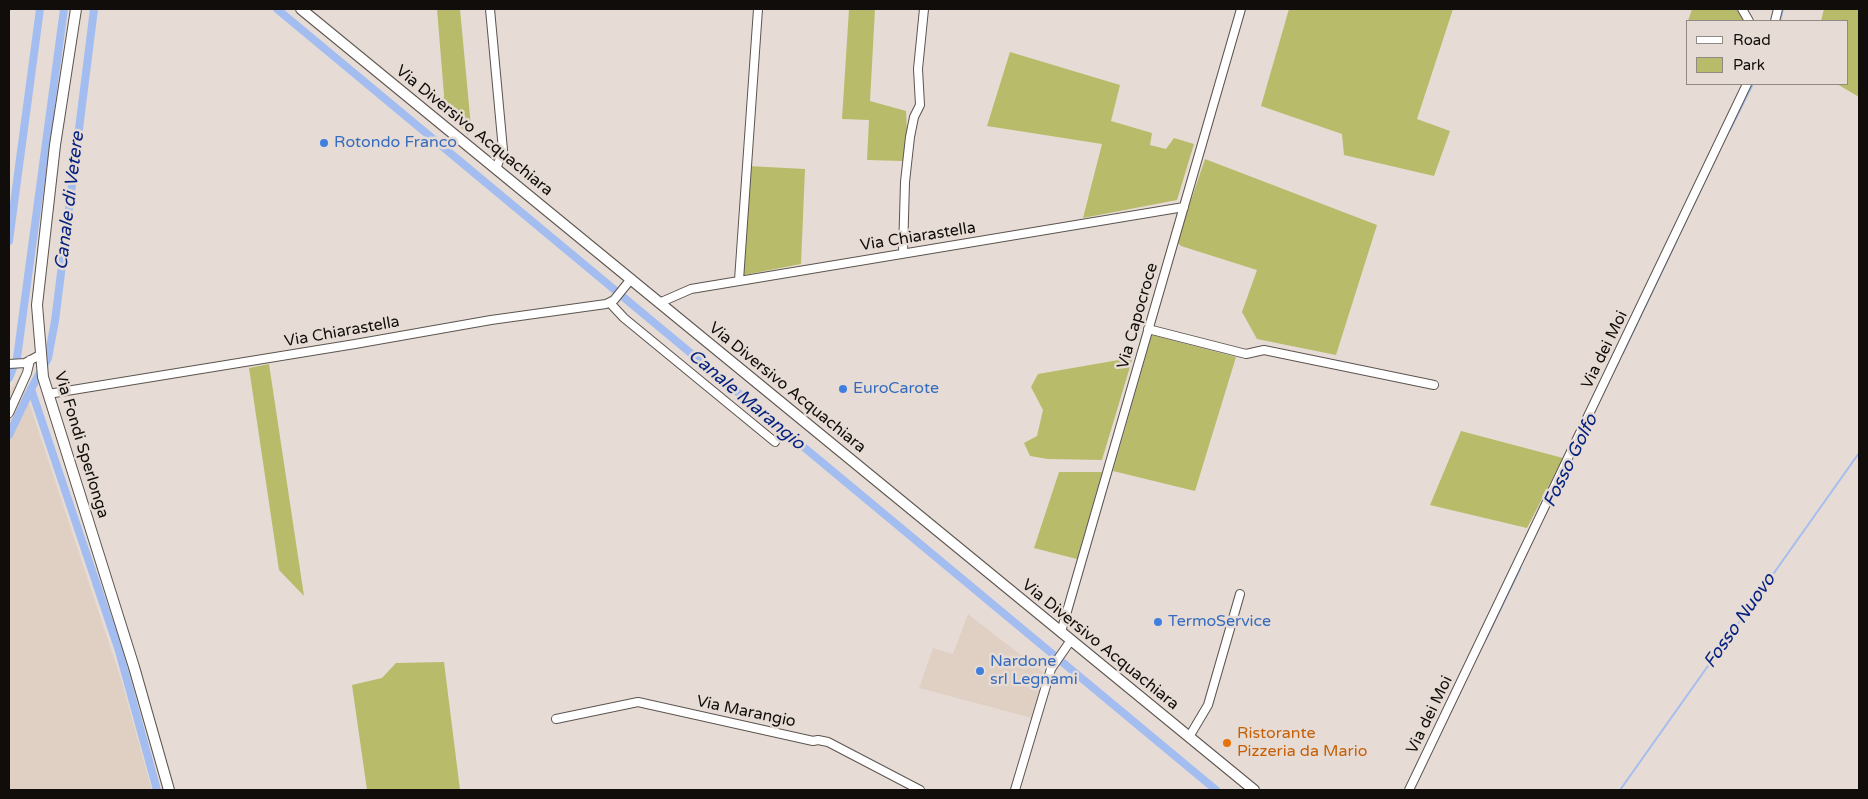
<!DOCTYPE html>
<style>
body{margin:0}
#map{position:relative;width:1868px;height:799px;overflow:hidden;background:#e6dcd5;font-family:"Varela Round",sans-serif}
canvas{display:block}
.frame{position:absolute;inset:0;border:10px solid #100d0a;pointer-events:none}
.legend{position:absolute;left:1686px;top:20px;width:162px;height:65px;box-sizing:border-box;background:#e6dcd5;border:1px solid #908984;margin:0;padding:6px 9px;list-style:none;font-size:15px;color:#100d0a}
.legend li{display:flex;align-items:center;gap:10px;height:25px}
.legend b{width:25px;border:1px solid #908984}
</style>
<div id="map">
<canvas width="1868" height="799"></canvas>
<div class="frame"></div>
<ul class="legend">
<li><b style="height:6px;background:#fff"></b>Road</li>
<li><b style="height:14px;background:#b8bb69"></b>Park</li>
</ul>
</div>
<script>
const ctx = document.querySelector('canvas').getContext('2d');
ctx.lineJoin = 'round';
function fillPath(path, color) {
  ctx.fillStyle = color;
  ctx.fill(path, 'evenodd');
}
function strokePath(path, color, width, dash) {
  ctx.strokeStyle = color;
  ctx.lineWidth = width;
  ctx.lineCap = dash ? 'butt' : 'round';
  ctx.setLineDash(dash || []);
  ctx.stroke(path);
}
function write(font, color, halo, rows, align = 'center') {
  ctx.font = font + ' "Varela Round",sans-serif';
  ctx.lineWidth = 5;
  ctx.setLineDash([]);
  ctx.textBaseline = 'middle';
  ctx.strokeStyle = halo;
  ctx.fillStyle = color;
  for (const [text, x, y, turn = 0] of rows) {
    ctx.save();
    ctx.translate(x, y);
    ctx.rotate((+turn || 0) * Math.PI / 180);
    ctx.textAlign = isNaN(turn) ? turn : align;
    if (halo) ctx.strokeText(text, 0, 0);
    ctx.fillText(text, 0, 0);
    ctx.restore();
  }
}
const built = new Path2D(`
 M20,375L121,679L152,790H9V393Z
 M968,614L1044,673L1032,718L919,688L933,648L953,654Z`);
const green = new Path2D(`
 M437,9H460L471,127L468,135L443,109L444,95Z
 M849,9H875L870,101L906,111L907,134L903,161L867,160L869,120L842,119Z
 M1289,9H1453L1417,119L1450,131L1434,176L1344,155L1342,134L1261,106Z
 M1692,9H1738L1744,21H1688Z
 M1824,9H1859V97L1837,84H1847V21H1821Z
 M1010,52L1120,85L1111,121L1152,133L1150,145L1166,149L1174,138L1194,144L1177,200L1083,218L1102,144L987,126Z
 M1205,159L1377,225L1336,355L1257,339L1242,312L1257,270L1181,246L1177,242Z
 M748,166L805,169L801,264L744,275L742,271Z
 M1152,335L1236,357L1195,491L1113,471Z
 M1130,358L1132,360L1102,460L1048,459L1030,456L1024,443L1037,436L1043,410L1031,387L1038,374Z
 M269,364L304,596L279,570L249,368Z
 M1461,431L1563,458L1527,528L1430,505Z
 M1059,472H1102L1077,559L1034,548Z
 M444,662L460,790H367L352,685L382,678L396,663Z`);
const stream = new Path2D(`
 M1780,21L1783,9
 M1730,130L1753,84
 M1679,235L1717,156
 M1623,353L1677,240
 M1596,407L1620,359
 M1486,639L1520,569
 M1620,790L1859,453`);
const canal = new Path2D(`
 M277,9L1216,790
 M9,241L40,9
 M9,378L17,358L64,9
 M31,389L119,651L157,790
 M9,435L31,389L48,358L55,321L94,9`);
const street = new Path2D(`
 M490,9L503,150L496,169
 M1742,9L1749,21
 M1775,21L1778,9
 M903,253L905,182L910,137L914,117L920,105L918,69L924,9
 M739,280L758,9
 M610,303L624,318L775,442
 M659,303L691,289L1184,207
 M1148,329L1246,354L1264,350L1434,385
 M9,364L25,363L40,355
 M48,394L355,344L491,320L606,304L614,300L631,279
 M9,413L27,373L30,360
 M1061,632L1241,9
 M556,719L638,702L813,741L818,740L828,742L920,790
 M1189,737L1208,705L1240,594
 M1015,790L1051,669L1071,640
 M1409,790L1747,84`);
const secondary = new Path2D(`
 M76,9L55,145L37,305L43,377L134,667L169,790
 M301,9L1254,790`);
const markers = [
 [324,143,5,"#3f7fe0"],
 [843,389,5,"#3f7fe0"],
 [1158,622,5,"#3f7fe0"],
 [980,671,5,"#3f7fe0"],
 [1227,743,5,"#e8710a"]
];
const streetNames = [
 ["Via Diversivo Acquachiara",474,131,39],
 ["Via Chiarastella",918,237,-9],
 ["Via Capocroce",1138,316,-74],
 ["Via Chiarastella",342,332,-10],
 ["Via dei Moi",1605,350,-64],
 ["Via Diversivo Acquachiara",787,388,39],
 ["Via Fondi Sperlonga",81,445,73],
 ["Via Diversivo Acquachiara",1100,645,39],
 ["Via Marangio",746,712,12],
 ["Via dei Moi",1430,715,-64]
];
const shopNames = [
 ["Rotondo Franco",334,143],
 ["EuroCarote",853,389],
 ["TermoService",1168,622],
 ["Nardone",990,662],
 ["srl Legnami",990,680]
];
const foodNames = [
 ["Ristorante",1237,734],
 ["Pizzeria da Mario",1237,752]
];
const waterNames = [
 ["Canale di Vetere",70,201,-83],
 ["Canale Marangio",746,400,40],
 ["Fosso Golfo",1571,461,-64],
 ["Fosso Nuovo",1740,621,-55]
];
fillPath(built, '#e0d0c4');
fillPath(green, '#b8bb69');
strokePath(stream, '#a4bdf0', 2);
strokePath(canal, '#a4bdf0', 8);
strokePath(street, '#5c544f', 10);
strokePath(secondary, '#5c544f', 12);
strokePath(street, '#fff', 8);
strokePath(secondary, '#fff', 10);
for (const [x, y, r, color] of markers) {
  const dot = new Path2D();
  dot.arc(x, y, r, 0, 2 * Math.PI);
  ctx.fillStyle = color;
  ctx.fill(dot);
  strokePath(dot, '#e6dcd5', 2);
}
write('16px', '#100d0a', '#e6dcd5', streetNames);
write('16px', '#366cbe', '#e6dcd5', shopNames, 'left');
write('16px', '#c56008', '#e6dcd5', foodNames, 'left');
write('italic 18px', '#052280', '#e6dcd5', waterNames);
</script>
